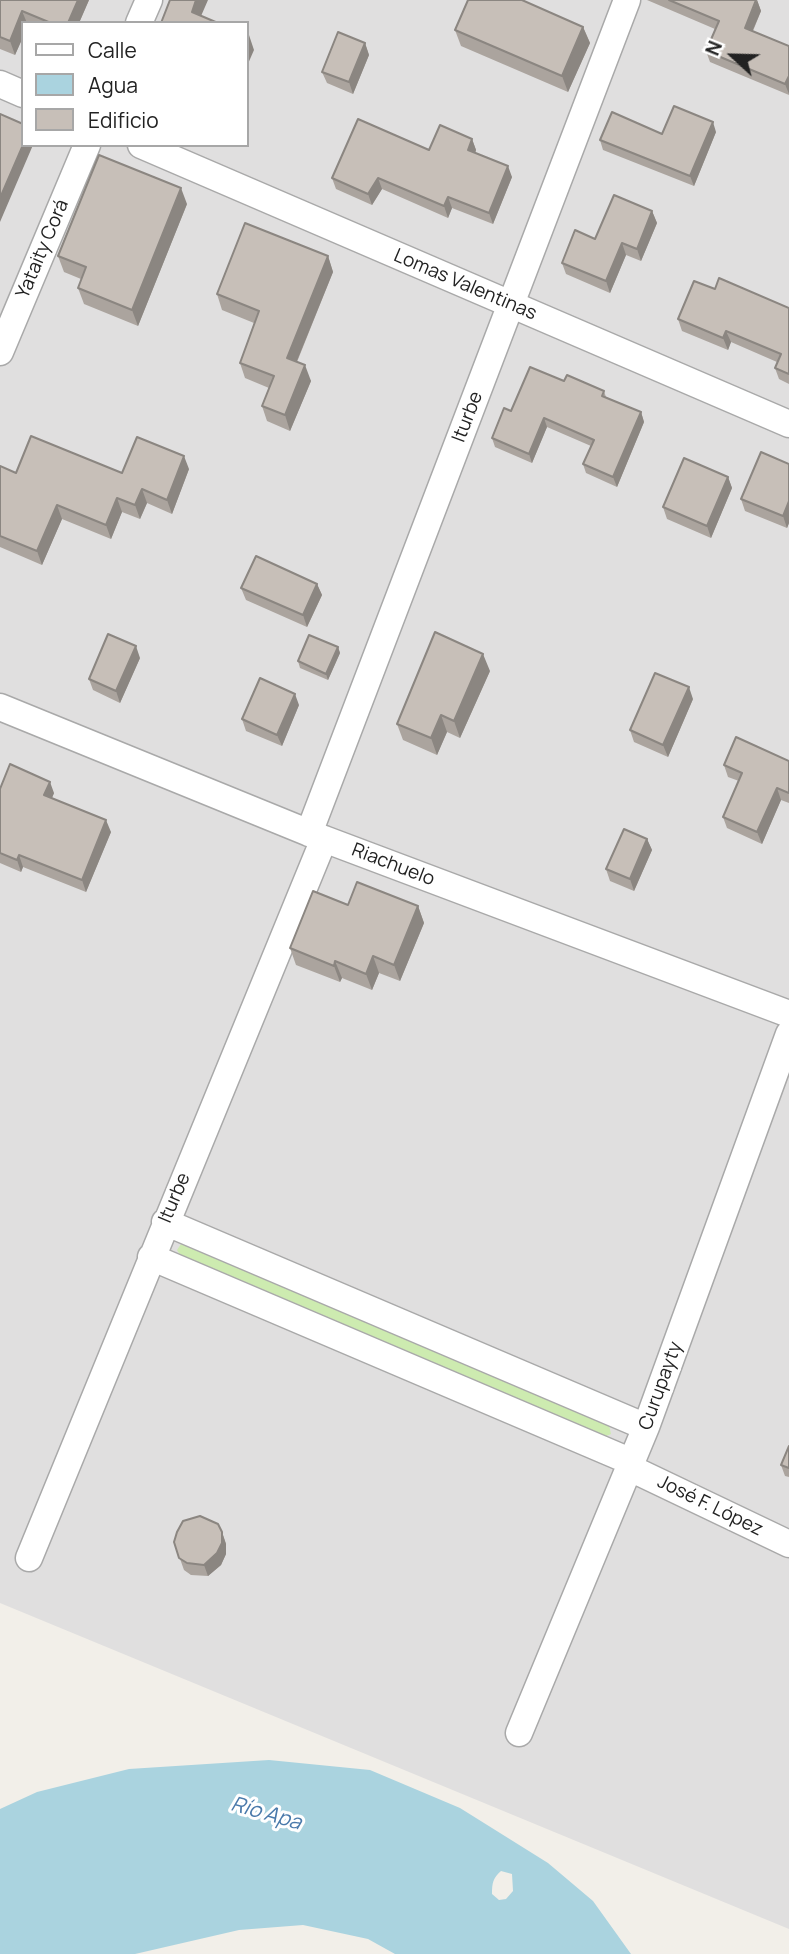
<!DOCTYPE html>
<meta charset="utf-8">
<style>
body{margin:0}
#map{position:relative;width:789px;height:1954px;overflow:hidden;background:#f2efe9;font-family:Manrope,sans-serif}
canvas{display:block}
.legend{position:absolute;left:21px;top:21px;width:228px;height:126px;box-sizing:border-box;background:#fff;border:2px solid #a7a7a7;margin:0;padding:9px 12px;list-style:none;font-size:21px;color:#222}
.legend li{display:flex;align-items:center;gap:14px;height:35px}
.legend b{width:35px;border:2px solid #a7a7a7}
.north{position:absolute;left:698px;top:21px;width:70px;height:70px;-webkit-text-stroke:5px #fff;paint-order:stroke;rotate:292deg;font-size:19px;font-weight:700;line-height:28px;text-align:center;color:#222}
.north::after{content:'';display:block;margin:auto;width:24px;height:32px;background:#222;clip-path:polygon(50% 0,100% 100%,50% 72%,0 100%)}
</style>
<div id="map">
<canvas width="789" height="1954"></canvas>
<ul class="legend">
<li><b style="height:9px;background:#fff"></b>Calle</li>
<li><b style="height:19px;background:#aad3df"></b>Agua</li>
<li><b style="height:19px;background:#c7bfb8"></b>Edificio</li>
</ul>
<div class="north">N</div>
</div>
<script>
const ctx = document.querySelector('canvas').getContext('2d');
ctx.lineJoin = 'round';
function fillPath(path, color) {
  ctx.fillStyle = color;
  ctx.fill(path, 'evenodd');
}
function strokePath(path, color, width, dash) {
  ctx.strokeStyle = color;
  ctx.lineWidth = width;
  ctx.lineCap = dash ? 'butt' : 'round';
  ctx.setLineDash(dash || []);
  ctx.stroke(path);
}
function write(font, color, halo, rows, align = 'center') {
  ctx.font = font + ' Manrope,sans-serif';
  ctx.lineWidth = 6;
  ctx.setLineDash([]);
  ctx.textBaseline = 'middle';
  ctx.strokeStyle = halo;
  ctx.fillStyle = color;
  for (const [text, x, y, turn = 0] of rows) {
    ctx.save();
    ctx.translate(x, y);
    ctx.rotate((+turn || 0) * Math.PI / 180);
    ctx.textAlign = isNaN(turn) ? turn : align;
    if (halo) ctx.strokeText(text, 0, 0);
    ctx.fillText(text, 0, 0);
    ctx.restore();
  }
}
const residential = new Path2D(`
 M0,0H789V1929L0,1603ZM23,23H247V145H23Z`);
const grass = new Path2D(`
 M181,1244L609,1425L611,1434L604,1437L180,1255L177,1250Z`);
const water = new Path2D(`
 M269,1760L370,1770L460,1808L548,1863L593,1901L631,1954H395L368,1939L303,1925L239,1930L135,1954H0V1809L37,1792L129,1769ZM501,1871L512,1874L513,1891L506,1899L499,1900L492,1894C492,1883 493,1878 501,1871Z`);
const minor = new Path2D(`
 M139,23L149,0
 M0,84L23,94
 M141,145L789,424
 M0,352L87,145
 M0,707L324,839L789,1014
 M309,833L627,0
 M165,1222L646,1427
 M151,1257L632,1462
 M630,1468L789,1544
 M29,1558L324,839
 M519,1733L646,1427L789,1034`);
const wall = new Path2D(`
 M0,0H89L79,23H23V37L15,55L0,49Z
 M647,0H757L761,11L753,31L789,46V95L710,62L706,51L715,29Z
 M583,27L590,43L568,92L461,46L455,30Z
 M365,43L369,55L353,94L327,83L322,72Z
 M716,132L694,186L603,150L600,140L662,134Z
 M472,139L476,150L475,153L512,177L493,224L452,208L448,218L382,189L372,205L336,189L332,178L429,150Z
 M187,204L138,326L84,304L78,288L81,279L64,272L58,256Z
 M652,211L657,223L641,261L626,255L610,293L566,274L562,263L595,239Z
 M328,256L333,272L297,362L311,381L290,431L267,421L262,406L269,388L245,378L240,363L254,323L222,310L217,294Z
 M715,289L789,308V384L779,379L775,368L777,362L731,342L728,350L682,331L678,319Z
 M564,381L604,391L606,397L641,412L644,422L617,487L586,473L583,464L591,446L547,427L532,463L495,447L492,438L511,411Z
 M789,464V523L787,528L745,511L741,499Z
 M0,466L16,473H122L189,469L172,514L147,503L140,519L122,512L111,539L62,519L42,565L0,547Z
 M728,477L732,488L711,538L667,519L663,507Z
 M317,584L322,595L307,627L246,600L241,588Z
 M338,647L340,653L328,680L300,668L298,661Z
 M140,658L120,703L93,690L89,679Z
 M490,671L460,738L447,732L437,755L403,740L397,724Z
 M693,699L668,757L634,742L630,730Z
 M299,705L282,746L246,731L242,719Z
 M789,761V803L781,800L762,844L727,828L723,817L739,781L728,777L724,765Z
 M0,789L54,793L52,798L111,832L86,892L23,867L21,872L0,863Z
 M647,839L652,850L634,891L610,881L606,869Z
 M348,905L418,906L424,923L400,981L379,973L372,990L342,978L340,982L296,965L290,948Z
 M789,1446V1477L785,1476L781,1465Z
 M222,1532L226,1544V1554L221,1565L208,1576L191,1575L184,1570L174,1542Z`);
const shadedWall = new Path2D(`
 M78,0H89L79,23H68Z
 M196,0H208L198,23L192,12Z
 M757,0L761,11L749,39L745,28Z
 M22,11L27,23H23V37L15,55L10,41Z
 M583,27L590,43L568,92L562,76Z
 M249,35L254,50L247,66V40Z
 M365,43L369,55L353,94L349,82Z
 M789,76V94L785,84Z
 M713,122L716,132L694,186L690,176Z
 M472,139L476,150L472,162L468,150Z
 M23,145H33L0,222V198Z
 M508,166L512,177L493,224L489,213Z
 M378,178L382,189L372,205L368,194Z
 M181,188L187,204L138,326L132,310Z
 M448,197L452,208L448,218L444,206Z
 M652,211L657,223L641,261L637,249Z
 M622,243L626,255L610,293L606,281Z
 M328,256L333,272L292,373L287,358Z
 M726,331L731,342L728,350L723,338Z
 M305,365L311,381L290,431L285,415Z
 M641,412L644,422L617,487L613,477Z
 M544,418L547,427L532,463L529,454Z
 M184,456L189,469L172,514L167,500Z
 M728,477L732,488L711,538L707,526Z
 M142,489L147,503L140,519L135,505Z
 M117,498L122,512L111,539L106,525Z
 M789,501V523L787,528L783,516Z
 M57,505L62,519L42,565L37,551Z
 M317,584L322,595L307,627L303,615Z
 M136,646L140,658L120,703L116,691Z
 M338,647L340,653L328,680L326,674Z
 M483,654L490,671L460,738L454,721Z
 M689,687L693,699L668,757L663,745Z
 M295,694L299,705L282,746L277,735Z
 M441,715L447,732L437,755L431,738Z
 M50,782L54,793L48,807L44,795Z
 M777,788L781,800L762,844L757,832Z
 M106,820L111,832L86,892L82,880Z
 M647,839L652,850L634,891L630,879Z
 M19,855L23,867L21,872L17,860Z
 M418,906L424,923L400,981L394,965Z
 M373,956L379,973L372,990L366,974Z
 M335,961L342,978L340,982L334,966Z
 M222,1532L226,1544V1554L221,1565L208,1576L204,1565Z`);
const building = new Path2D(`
 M0,0H78L68,23H51L22,11L10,41L0,37Z
 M170,0H196L192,12L218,23H161Z
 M468,0H522L583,27L562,76L455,30Z
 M669,0H756L745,28L789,46V76L785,84L706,51L719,21Z
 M338,32L365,43L349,82L322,72Z
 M674,106L713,122L690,176L600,140L612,112L662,134Z
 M0,114L23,124V145L0,198Z
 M358,119L429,150L440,125L472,139L468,150L508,166L489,213L448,197L444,206L378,178L368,194L332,178Z
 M99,155L181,188L132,310L78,288L86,267L58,256Z
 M614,195L652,211L637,249L622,243L606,281L562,263L575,230L595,239Z
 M245,223L328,256L287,358L305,365L285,415L262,406L274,376L240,363L259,311L217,294Z
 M719,278L789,308V374L775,368L781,354L726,331L723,338L678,319L694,281L715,289Z
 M530,367L564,381L567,375L604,391L602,396L641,412L613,477L583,464L594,440L544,418L529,454L492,438L504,408L511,411Z
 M31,436L122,473L137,437L184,456L167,500L142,489L135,505L117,498L106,525L57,505L37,551L0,536V466L16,473Z
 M761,452L789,464V501L783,516L741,499Z
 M684,458L728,477L707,526L663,507Z
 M256,556L317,584L303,615L241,588Z
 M435,632L483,654L454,721L441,715L431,738L397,724Z
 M108,634L136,646L116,691L89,679Z
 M309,635L338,647L326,674L298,661Z
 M655,673L689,687L663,745L630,730Z
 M260,678L295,694L277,735L242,719Z
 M736,737L789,761V793L777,788L757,832L723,817L742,773L724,765Z
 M10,764L50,782L44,795L106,820L82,880L19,855L17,860L0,853V789Z
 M624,829L647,839L630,879L606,869Z
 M357,882L418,906L394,965L373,956L366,974L335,961L334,966L290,948L313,891L348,905Z
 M789,1446V1468L781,1465Z
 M200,1516L218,1524L222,1532V1543L217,1553L204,1565L187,1563L179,1558L174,1542L177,1532L183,1521Z`);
const streetNames = [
 ["Yataity Corá",43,249,-67],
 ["Lomas Valentinas",465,285,23],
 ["Iturbe",468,417,-69],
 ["Riachuelo",393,865,21],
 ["Iturbe",175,1198,-67],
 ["Curupayty",661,1386,-70],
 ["José F. López",710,1506,26]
];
const waterNames = [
 ["Río Apa",266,1814,16]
];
fillPath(residential, '#e0dfdf');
fillPath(grass, '#cdebb0');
fillPath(water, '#aad3df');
strokePath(minor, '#a9a9a9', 29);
strokePath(minor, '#fff', 26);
fillPath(wall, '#aba49e');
fillPath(shadedWall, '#8b8681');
fillPath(building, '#c7bfb8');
strokePath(building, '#8b8681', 2);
write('19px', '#222', '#fff', streetNames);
write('italic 21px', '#4a7aab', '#fff', waterNames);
</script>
